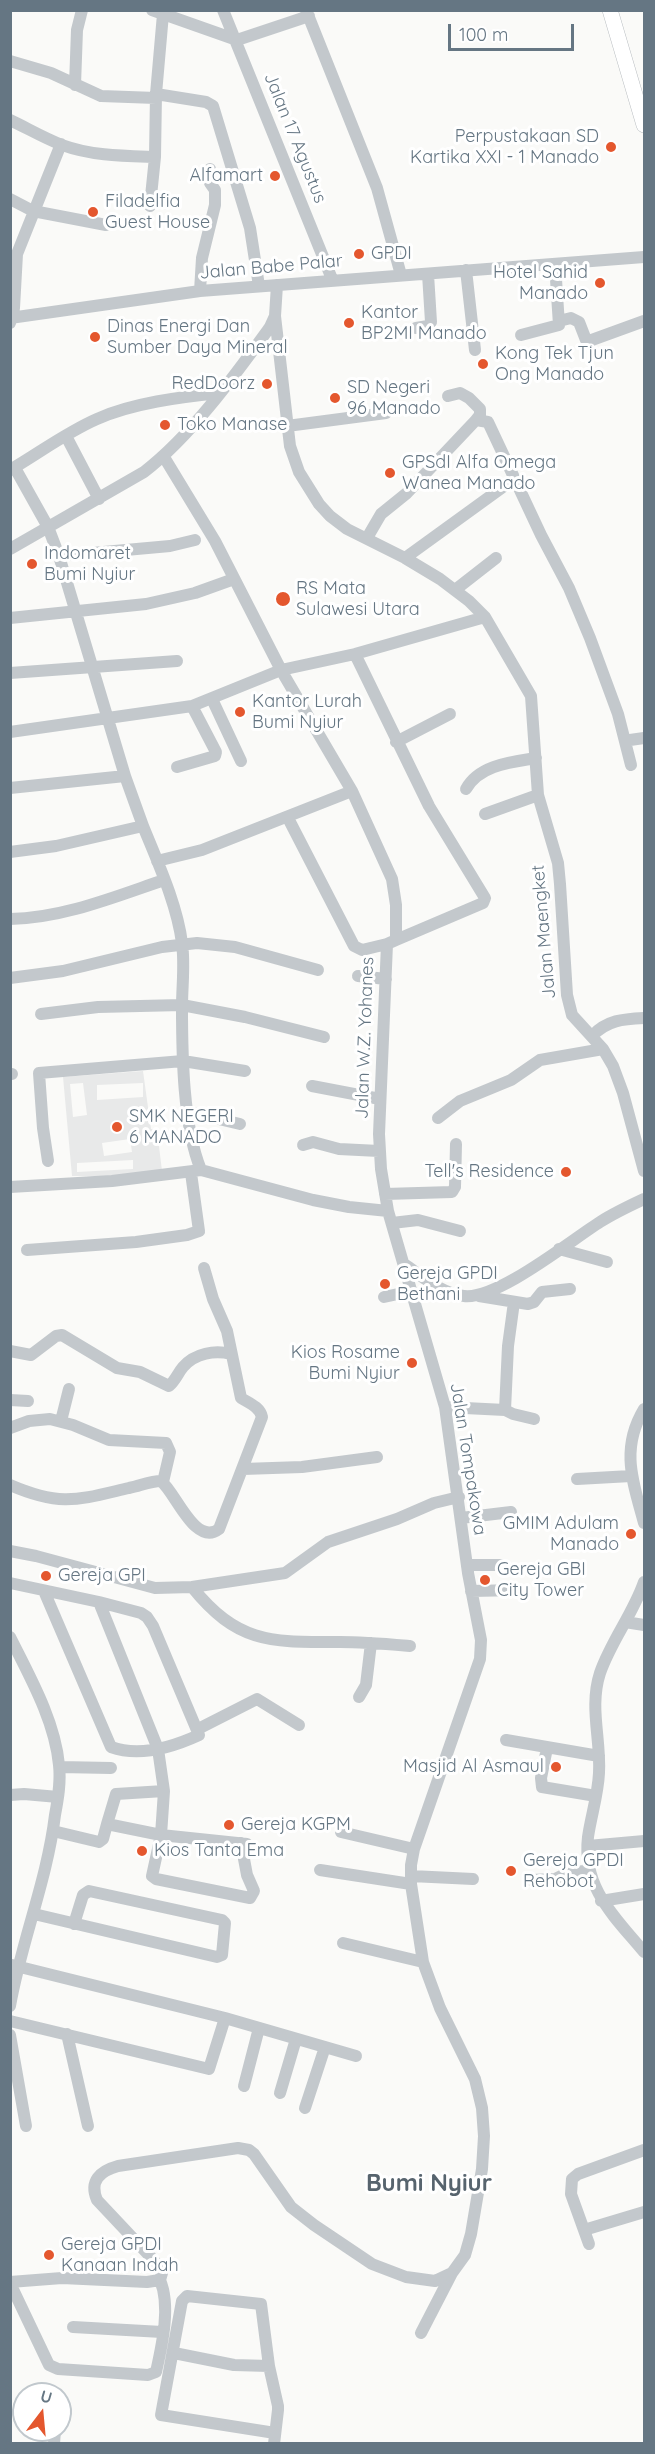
<!DOCTYPE html>
<style>
body{margin:0}
#map{position:relative;width:655px;height:2454px;overflow:hidden;background:#fafaf8;font-family:Quicksand,sans-serif}
canvas{display:block}
.frame{position:absolute;inset:0;border:12px solid #657683;pointer-events:none}
.north{position:absolute;left:12px;top:2382px;width:60px;height:60px;box-sizing:border-box;background:#fff;border:2px solid #c1c8cd;border-radius:50%;rotate:16deg;font-size:16px;font-weight:700;line-height:24px;text-align:center;color:#657683}
.north::after{content:'';display:block;margin:auto;width:21px;height:27px;background:#e4572e;clip-path:polygon(50% 0,100% 100%,50% 72%,0 100%)}
.scale{position:absolute;left:448px;top:24px;width:126px;height:27px;box-sizing:border-box;border:3px solid #657683;border-top:0;padding-left:8px;font-size:18px;line-height:21px;white-space:nowrap;color:#657683;-webkit-text-stroke:4px #fff;paint-order:stroke}
</style>
<div id="map">
<canvas width="655" height="2454"></canvas>
<div class="frame"></div>
<div class="north">U</div>
<div class="scale">100 m</div>
</div>
<script>
const ctx = document.querySelector('canvas').getContext('2d');
ctx.lineJoin = 'round';
function fillPath(path, color) {
  ctx.fillStyle = color;
  ctx.fill(path, 'evenodd');
}
function strokePath(path, color, width, dash) {
  ctx.strokeStyle = color;
  ctx.lineWidth = width;
  ctx.lineCap = dash ? 'butt' : 'round';
  ctx.setLineDash(dash || []);
  ctx.stroke(path);
}
function write(font, color, halo, rows, align = 'center') {
  ctx.font = font + ' Quicksand,sans-serif';
  ctx.lineWidth = 6;
  ctx.setLineDash([]);
  ctx.textBaseline = 'middle';
  ctx.strokeStyle = halo;
  ctx.fillStyle = color;
  for (const [text, x, y, turn = 0] of rows) {
    ctx.save();
    ctx.translate(x, y);
    ctx.rotate((+turn || 0) * Math.PI / 180);
    ctx.textAlign = isNaN(turn) ? turn : align;
    if (halo) ctx.strokeText(text, 0, 0);
    ctx.fillText(text, 0, 0);
    ctx.restore();
  }
}
const built = new Path2D(`
 M143,1071L151,1129L157,1130L163,1179L130,1176H72L63,1077ZM83,1083L87,1115L73,1117L70,1084ZM143,1083V1097L97,1100V1085ZM130,1139L132,1152L104,1156L102,1143ZM133,1160V1169L77,1172V1163Z`);
const minor = new Path2D(`
 M152,10L237,40L309,16
 M223,10L332,279
 M306,10L377,188L401,275
 M10,61L51,73L101,96L156,98
 M75,85L77,30L82,10
 M156,94L206,102L213,106L250,228L259,286
 M10,120C27,128 44,138 62,145C92,156 124,156 155,157
 M10,199L33,211L106,225
 M150,206L155,157L156,94L163,14
 M466,270L475,350
 M200,291L202,258L215,205V190L210,183V169
 M275,316L290,446L299,472L319,504L330,516L347,529L405,558L440,579L469,601L485,617L531,696L538,795L558,863L560,884L567,995L572,1015L603,1049L613,1066L623,1093L644,1171
 M10,318L200,291L644,257
 M559,321L571,318L579,322L586,340L589,341L644,321
 M10,323L14,308L17,254L61,144
 M416,328L428,326L431,322L428,274
 M521,335L559,325L555,264
 M448,396L460,393L469,398L480,409V415L476,420
 M287,426L386,413
 M66,436L99,499
 M15,468L48,527L59,556L125,776
 M10,470C39,453 67,432 97,419C132,403 181,397 219,393
 M367,538L381,514L407,493L476,420L488,422L541,535L569,588L590,638L618,714L631,765
 M10,549L144,472C191,436 235,375 270,327L275,316L277,285
 M59,556L170,546L195,540
 M405,558L514,479
 M455,590L496,558
 M10,618L146,604L195,593L234,579
 M355,654L429,806L485,898L483,903L396,940
 M10,673L177,661
 M212,699L241,761
 M10,732L192,706L281,670L355,654L485,617
 M630,740L644,738
 M396,742L450,714
 M177,767L215,756L216,752L192,706
 M10,788L125,776L143,826
 M466,789C479,765 511,762 536,758
 M485,814L538,795
 M288,818L354,946L362,950L387,944
 M10,852L56,846L143,826C158,863 177,904 182,943C185,964 182,986 182,1007C182,1055 183,1126 201,1170
 M157,861L202,850L352,791
 M10,919C63,918 114,897 164,880
 M358,976L386,979
 M10,978L63,971L162,947L197,943L235,947L318,970
 M41,1014L98,1007L182,1005L245,1017L324,1037
 M592,1036C607,1020 623,1019 644,1018
 M10,1074H12
 M312,1086L380,1099
 M189,1112L240,1124
 M438,1118L460,1101L511,1080L540,1060L603,1049
 M303,1145L313,1142L339,1149L379,1151
 M48,1161L43,1128L39,1073L183,1061L245,1071
 M10,1187L112,1181L201,1170L313,1200L349,1207L388,1211
 M385,1194L452,1192L455,1187L456,1144
 M392,1223L418,1220L460,1231
 M559,1249L607,1262
 M27,1250L136,1242L187,1235L199,1231L191,1173
 M404,1264C422,1276 442,1294 464,1296C497,1300 570,1241 600,1222C614,1213 629,1206 644,1199
 M479,1296L528,1304L534,1302L542,1292L570,1289
 M384,1297L412,1291
 M514,1302L508,1346L505,1410L513,1414L534,1419
 M10,1351L31,1355L56,1336L62,1335L117,1368L140,1372L169,1386C175,1381 178,1373 183,1367C195,1353 215,1350 231,1354
 M10,1400L28,1401
 M445,1407L505,1410
 M644,1409C620,1449 633,1482 644,1523
 M61,1421L69,1389
 M10,1428L29,1421L50,1419L73,1425L109,1440L166,1443L170,1452L163,1482
 M243,1469L302,1467L377,1457
 M577,1479L631,1476
 M10,1485C61,1507 77,1500 129,1488C140,1486 150,1481 161,1481C176,1493 195,1547 219,1529L262,1417C260,1407 249,1403 241,1398L227,1331L213,1299L204,1268
 M461,1518L511,1512
 M10,1551L36,1556L155,1588L192,1587L285,1573L328,1542L397,1519L434,1503L459,1497
 M467,1565H501
 M644,1582C633,1614 611,1641 600,1673C589,1707 601,1739 599,1773C598,1795 591,1816 588,1837C582,1888 615,1917 644,1952
 M10,1583L99,1602L141,1613L147,1617L153,1626L199,1735C173,1747 139,1757 111,1747L44,1591
 M192,1587C238,1644 271,1642 340,1642C363,1642 386,1644 410,1646
 M471,1591L519,1590
 M99,1602L158,1749L164,1791L116,1794L107,1824
 M625,1622L644,1625
 M10,1637C30,1677 55,1721 59,1765C61,1782 58,1799 55,1815C47,1881 21,1942 10,2006
 M359,1697L366,1685L371,1643
 M198,1729L257,1699L299,1725
 M506,1740L599,1756
 M547,1748L541,1778L542,1787L596,1796
 M60,1767L111,1768
 M164,1791L161,1835L152,1876L156,1879L250,1898L254,1891L247,1875L241,1843
 M10,1795L24,1794L58,1797
 M53,1831L99,1842L103,1839L107,1824L161,1835L247,1844
 M341,1832L414,1849
 M588,1846L644,1841
 M320,1870L411,1884
 M411,1876L473,1879
 M531,1880L555,1879L565,1874L590,1870
 M601,1901L644,1894
 M34,1914L217,1957L222,1955L225,1923L222,1920L89,1891L83,1895L74,1924
 M343,1943L423,1962
 M12,1965L225,2018L356,2056
 M10,2021L209,2069L225,2018
 M67,2034L88,2126
 M10,2035L26,2126
 M244,2086L259,2028
 M280,2093L296,2039
 M305,2108L325,2047
 M584,2230L644,2212
 M589,2244L571,2194L572,2179L578,2174L644,2150
 M10,2282L62,2278L147,2282L160,2280L162,2273L161,2268L97,2200C89,2181 100,2171 118,2166L238,2148L249,2150L254,2154L291,2207L314,2225L372,2264L406,2277L435,2281L452,2273L465,2255L471,2234L482,2169L484,2136L482,2108L475,2079L440,2008L423,1962L411,1884V1865L414,1849L480,1659L481,1640L468,1573L445,1407L388,1211L381,1169L379,1134L387,944L396,940V905L392,879L352,791L281,670L215,541L164,457
 M10,2283L49,2365L58,2369L148,2375L156,2372C162,2345 171,2306 160,2280
 M73,2327L162,2332
 M421,2333L452,2273
 M174,2353L234,2365L269,2366
 M54,2444L55,2430
 M274,2444L278,2410V2406L269,2366L261,2304L187,2296L182,2301L161,2415L275,2433`);
const major = new Path2D(`
 M610,10L644,125`);
const markers = [
 [611,147,6,"#e4572e"],
 [275,176,6,"#e4572e"],
 [93,212,6,"#e4572e"],
 [359,254,6,"#e4572e"],
 [600,283,6,"#e4572e"],
 [349,323,6,"#e4572e"],
 [95,337,6,"#e4572e"],
 [483,364,6,"#e4572e"],
 [267,384,6,"#e4572e"],
 [335,398,6,"#e4572e"],
 [165,425,6,"#e4572e"],
 [390,473,6,"#e4572e"],
 [32,564,6,"#e4572e"],
 [283,599,8,"#e4572e"],
 [240,712,6,"#e4572e"],
 [117,1127,6,"#e4572e"],
 [566,1172,6,"#e4572e"],
 [385,1284,6,"#e4572e"],
 [412,1363,6,"#e4572e"],
 [631,1534,6,"#e4572e"],
 [46,1576,6,"#e4572e"],
 [485,1580,6,"#e4572e"],
 [556,1767,6,"#e4572e"],
 [229,1825,6,"#e4572e"],
 [142,1851,6,"#e4572e"],
 [511,1871,6,"#e4572e"],
 [49,2255,6,"#e4572e"]
];
const poiNames = [
 ["Perpustakaan SD",599,137,"right"],
 ["Kartika XXI - 1 Manado",599,158,"right"],
 ["Alfamart",263,176,"right"],
 ["Filadelfia",105,202],
 ["Guest House",105,223],
 ["GPDI",371,254],
 ["Hotel Sahid",588,273,"right"],
 ["Manado",588,294,"right"],
 ["Kantor",361,313],
 ["BP2MI Manado",361,334],
 ["Dinas Energi Dan",107,327],
 ["Sumber Daya Mineral",107,348],
 ["Kong Tek Tjun",495,354],
 ["Ong Manado",495,375],
 ["RedDoorz",255,384,"right"],
 ["SD Negeri",347,388],
 ["96 Manado",347,409],
 ["Toko Manase",177,425],
 ["GPSdI Alfa Omega",402,463],
 ["Wanea Manado",402,484],
 ["Indomaret",44,554],
 ["Bumi Nyiur",44,575],
 ["RS Mata",296,589],
 ["Sulawesi Utara",296,610],
 ["Kantor Lurah",252,702],
 ["Bumi Nyiur",252,723],
 ["SMK NEGERI",129,1117],
 ["6 MANADO",129,1138],
 ["Tell's Residence",554,1172,"right"],
 ["Gereja GPDI",397,1274],
 ["Bethani",397,1295],
 ["Kios Rosame",400,1353,"right"],
 ["Bumi Nyiur",400,1374,"right"],
 ["GMIM Adulam",619,1524,"right"],
 ["Manado",619,1545,"right"],
 ["Gereja GBI",497,1570],
 ["City Tower",497,1591],
 ["Gereja GPI",58,1576],
 ["Masjid Al Asmaul",544,1767,"right"],
 ["Gereja KGPM",241,1825],
 ["Kios Tanta Ema",154,1851],
 ["Gereja GPDI",523,1861],
 ["Rehobot",523,1882],
 ["Gereja GPDI",61,2245],
 ["Kanaan Indah",61,2266]
];
const streetNames = [
 ["Jalan 17 Agustus",295,138,68],
 ["Jalan Babe Palar",271,267,-5],
 ["Jalan Maengket",544,932,-95],
 ["Jalan W.Z. Yohanes",365,1038,-88],
 ["Jalan Tompakowa",468,1459,81]
];
const districtNames = [
 ["Bumi Nyiur",429,2184]
];
fillPath(built, '#e8e9e9');
strokePath(major, '#b5babe', 16);
strokePath(minor, '#c3c8cc', 12);
strokePath(major, '#fff', 15);
for (const [x, y, r, color] of markers) {
  const dot = new Path2D();
  dot.arc(x, y, r, 0, 2 * Math.PI);
  ctx.fillStyle = color;
  ctx.fill(dot);
  strokePath(dot, '#fff', 2);
}
write('18px', '#657683', '#fff', poiNames, 'left');
write('18px', '#657683', '#fff', streetNames);
write('bold 24px', '#57646e', '#fff', districtNames);
</script>
